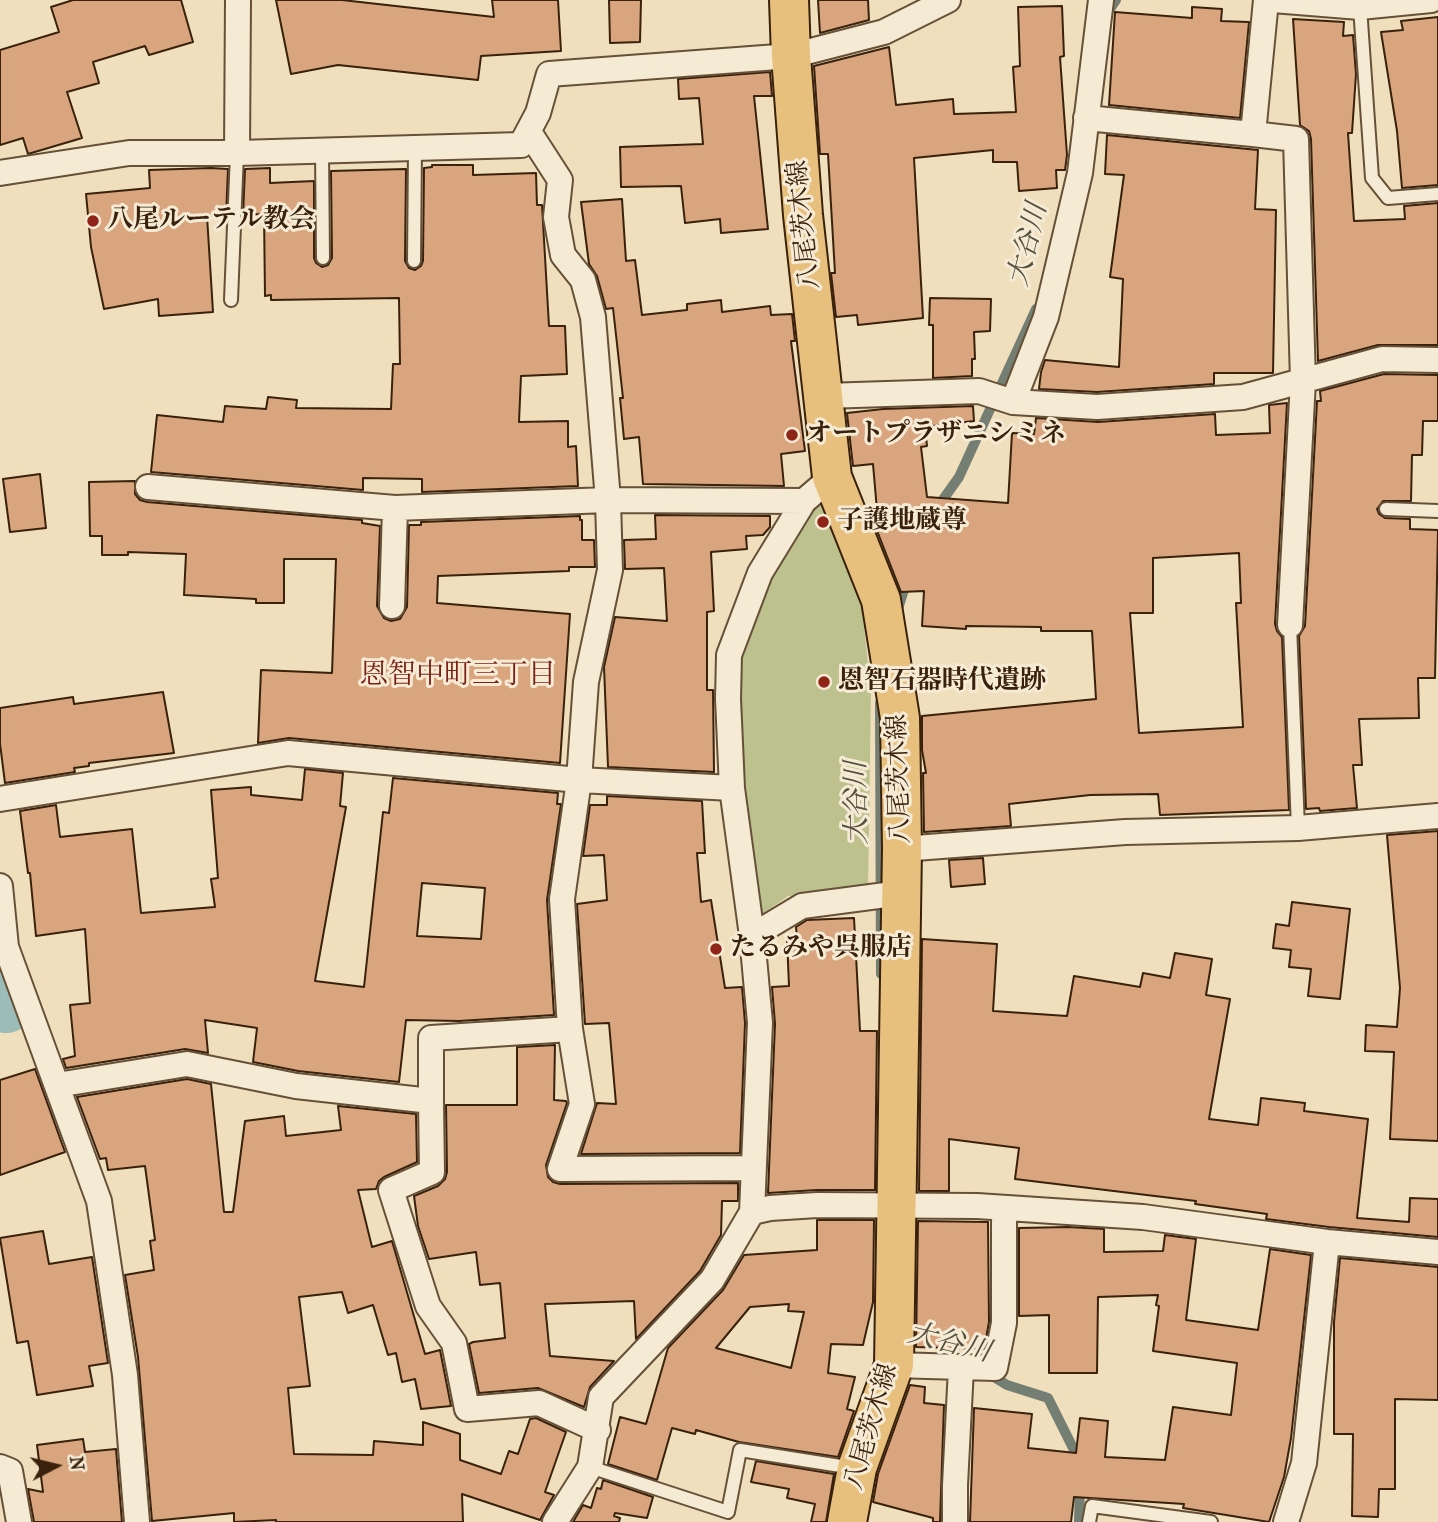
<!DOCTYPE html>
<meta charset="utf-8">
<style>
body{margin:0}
#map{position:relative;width:1438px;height:1522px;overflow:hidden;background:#efdfbd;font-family:"IM FELL French Canon",serif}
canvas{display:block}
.north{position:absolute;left:21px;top:1431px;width:70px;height:70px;-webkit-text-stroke:5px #f5ead4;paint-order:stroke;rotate:83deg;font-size:19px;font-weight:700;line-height:28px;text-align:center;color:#39210c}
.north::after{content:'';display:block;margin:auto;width:24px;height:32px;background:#39210c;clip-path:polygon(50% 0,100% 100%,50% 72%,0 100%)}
</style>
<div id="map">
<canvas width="1438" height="1522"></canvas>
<div class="north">N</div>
</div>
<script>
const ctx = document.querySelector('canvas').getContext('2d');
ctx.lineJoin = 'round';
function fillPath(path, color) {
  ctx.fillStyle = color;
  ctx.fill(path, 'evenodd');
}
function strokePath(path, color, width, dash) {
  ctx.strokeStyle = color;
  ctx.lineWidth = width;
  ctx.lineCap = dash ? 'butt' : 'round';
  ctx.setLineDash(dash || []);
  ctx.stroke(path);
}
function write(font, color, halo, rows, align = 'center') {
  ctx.font = font + ' "IM FELL French Canon","Noto Serif JP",serif';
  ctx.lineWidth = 6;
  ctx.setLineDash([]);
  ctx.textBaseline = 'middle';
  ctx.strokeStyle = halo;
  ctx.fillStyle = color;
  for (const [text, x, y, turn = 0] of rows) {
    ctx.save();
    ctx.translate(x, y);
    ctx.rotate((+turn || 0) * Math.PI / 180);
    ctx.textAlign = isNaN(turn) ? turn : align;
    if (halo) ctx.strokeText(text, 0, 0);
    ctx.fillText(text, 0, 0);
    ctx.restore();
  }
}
const green = new Path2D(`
 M820,497L860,592L871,689L868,892L788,896L758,917L736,712L744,649L778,559Z`);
const stream = new Path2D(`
 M1106,15L1116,0
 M937,508L959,477L1036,309
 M897,612L907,580
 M880,703L881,974
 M989,1374L1007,1385L1048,1398L1080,1462
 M1079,1522L1080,1484`);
const river = new Path2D(`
 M0,976L6,1005`);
const building = new Path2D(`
 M73,0H181L193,42L149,55L145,46L93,62L99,83L67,92L82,138L28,154L23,138L0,145V50L59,32L51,7Z
 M276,0H342L494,17L492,0H558L561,51L481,56L478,80L338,65L291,74Z
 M609,0H641L640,42L610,43Z
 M818,0H868L869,20L820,33Z
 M1062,6L1064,56L1060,57L1067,155L1065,170H1056L1057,188L1019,191L1017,162H993V150L914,158L923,318L858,325L857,315L836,317L831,273H835L828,154H820L814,66L889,47L896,105L953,99L954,114L1016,112L1013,67L1020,66L1018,7Z
 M1192,7L1222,9L1221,21L1249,22L1240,118L1109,105L1115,12L1192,18Z
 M1438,17V185L1402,188L1397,131L1381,32L1403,30L1401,21Z
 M1293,19L1344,22L1343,36L1353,35L1356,74L1352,133H1348L1354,221L1405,219L1404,206L1438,203V345H1378L1318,361L1311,139L1309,131L1300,125Z
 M770,72L772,96H754L768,229L721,233L720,219L685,223L681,186L621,187L620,147L703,144L699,98L679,99L678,79Z
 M1107,135L1258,150L1255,209L1276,210L1273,373H1214V384L1097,392L1039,389L1041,372L1045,360L1119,367L1123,279L1110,277L1124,175L1105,174Z
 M432,165H473V175L536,173L537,205H542L549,326H565L567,374L521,376L519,422L568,421V447L576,446L578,486L422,492V479L363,478V490L151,472L157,415L223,422L225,406L266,409L268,397L297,400L296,408L391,409L393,364H400L399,298L271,300V295L265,296L264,214L243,215L245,169L270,168V183L314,181V258L316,263L322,267L328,265L332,258L331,171L406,169L405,261L409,268L415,270L421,266L423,261L424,168L432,167Z
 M211,168L228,169L226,216H207L213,312L159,316L158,299L104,309L91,247L86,194L150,188L149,170Z
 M622,199L626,261L635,260L642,315L687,310V304L721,300L722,312L770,306L771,315L792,314L795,341H791L805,451L781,454L784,486L643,484L639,437L624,439L620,398H623L613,308L606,309L597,276L589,264L581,202Z
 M930,298L991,299L990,331L974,332L975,359H972V376L933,378V325H929Z
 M1384,374L1438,375V421H1423L1422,455H1412L1411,501H1383L1377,509L1379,514L1385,518L1410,519V529L1438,530L1435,678H1418L1419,718L1359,719L1362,765H1353L1357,808L1320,811L1319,808L1306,809L1299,636L1305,626L1317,401H1321L1320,391Z
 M1287,403L1275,624L1277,631L1282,637L1289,810L1160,815L1158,794L1090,795L1009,804L1011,826L924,832L923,773H926L922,750V716L1096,699L1092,631H1041V627L966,626V629L922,626L924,591L901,592L874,523L878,522L873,464L853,466L847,413L883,409L973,406L974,421L925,427L927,446L921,447L927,497L1008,503L1012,433L1034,434L1036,418L1098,422L1215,414L1216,435L1270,433L1269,405ZM1239,553L1241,603H1236L1243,727L1139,733L1130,613H1153V558Z
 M40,474L46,528L10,532L3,479Z
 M135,481V494L140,500L147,502L362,520V523L380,526L377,606L384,618L391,621L400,619L407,607L409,525H421V522L580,516V520H582V540H594L595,567H569V571L438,576L437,603L570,614L560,763L289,738L258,743L261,670L332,673L336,559H284V603H256V599L184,595L186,554L128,552V555H102V536H90L89,482Z
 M655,515L770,516V527L763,535L746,536L747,549L711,552L714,611L707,612V690H713L714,772L608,767L604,667L615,617L667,621L664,568L625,569L624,540L656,539Z
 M163,692L174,753L89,763V766L74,768L75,772L5,783L0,744V708L73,697L74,704Z
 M305,769L343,773L340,806L346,807L315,981L364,987L383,812L389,813L393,778L558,793L557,804H561L547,900L554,1015L459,1021L406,1020L399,1082L298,1071L253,1062L257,1028L205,1020L208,1053L185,1049L66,1068L63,1059L75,1056L70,1005L90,1003L85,929L36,936L30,873H28L20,811L56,805L60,837L132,829L141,913L215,907L211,879L218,878L211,790L251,787V795L302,800ZM422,883L485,888L481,939L417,936Z
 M607,796L702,801L705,853H697L701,902L711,900L725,988L742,987L745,1023L740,1153L581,1154L597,1103L616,1104L609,1023L585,1024L577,904L607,900L604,855L583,856L590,805H607Z
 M1438,831V1141L1390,1139L1394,1052L1365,1051L1366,1025L1397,1027L1400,988L1387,835Z
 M983,858L985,884L951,887L949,860Z
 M1292,902L1350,909L1340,999L1308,996L1311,969L1289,967L1291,950L1273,948L1276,924L1289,926Z
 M854,918L860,1031H877L875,1190H817L768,1193L775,1024L772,987L789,986L787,940L797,939L796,927L807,920Z
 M922,939L997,944L993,1011L1067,1016L1074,976L1140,987L1143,973L1170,978L1175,953L1212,959L1206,995L1230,999L1209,1119L1258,1125L1261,1098L1305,1103L1304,1111L1368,1119L1357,1218L1409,1222L1410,1198L1438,1199V1237L1329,1227L1266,1219L1267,1214L1195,1204L1196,1201L1015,1179L1019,1148L949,1139V1191H919Z
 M555,1045L554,1100L566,1101L567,1103L546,1165L548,1177L553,1182L560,1184L738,1183V1201H722L721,1235L700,1271L636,1339L634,1301L545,1304L550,1356L614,1361L590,1387L584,1407L538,1388L479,1393L469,1344L473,1342L505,1338L500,1283L480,1285L476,1252L429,1259L418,1226L414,1196L438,1186L445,1179L447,1172L446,1105H517V1047Z
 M35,1069L65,1152L0,1175V1080Z
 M187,1079L211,1084L224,1212H233L245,1121L284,1116L286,1136L341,1130L338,1106L416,1114L417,1162L384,1177L379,1181L376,1189L358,1190L372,1247L392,1241L425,1354L440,1350L451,1406L421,1409L415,1379L402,1382L396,1353L388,1355L373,1305L348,1313L342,1292L299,1297L310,1386L288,1388L294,1454L373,1455L374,1441L423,1445V1422L460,1434V1460L501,1474L509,1451L518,1454L530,1419L536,1418L566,1432L545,1492L554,1495L540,1520L462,1494L463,1522H276V1520L234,1522V1513L152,1521L138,1357L125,1275L154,1270L150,1241L155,1240L145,1166L108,1170L106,1158L100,1159L77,1097Z
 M817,1220H874L873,1302L863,1345L831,1344L828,1373L855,1377L847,1409L854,1411L838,1457L739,1442L696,1430L695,1434L672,1428L657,1480L608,1464L620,1417L646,1424L668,1348L723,1290L744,1255L817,1250ZM789,1304L788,1311L804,1312L791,1368L716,1348L750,1307Z
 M918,1221L988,1222L989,1322L984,1349L916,1347Z
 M1068,1227L1104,1229V1252L1163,1251L1165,1235L1196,1239L1186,1320L1258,1330L1270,1249L1311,1255L1291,1438L1284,1477L1269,1522L1183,1508L1184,1504L1074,1497L1071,1522H970L974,1408L1032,1414L1028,1448L1076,1453L1080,1418L1108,1421L1105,1457L1165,1460L1173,1407L1231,1415L1237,1363L1153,1351L1159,1306L1156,1305L1158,1295L1098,1297L1097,1373H1049V1315L1019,1316V1228Z
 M43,1231L49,1264L92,1257L108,1363L89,1366L93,1386L37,1395L28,1341L17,1343L0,1238Z
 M1340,1258L1438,1267V1400L1395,1399V1489H1379L1378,1517L1352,1516L1353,1434H1334V1322Z
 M910,1385L925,1387L924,1403L944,1405L940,1522H933V1518L873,1502L878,1474Z
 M83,1439L85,1452L116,1449L122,1522H34L28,1489L43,1492L37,1445Z
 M756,1461L834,1474L826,1522H811L815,1504L787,1498L789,1489L751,1482Z
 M603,1480L653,1497L647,1518L615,1513L614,1516L620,1518L619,1522H573L583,1505L591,1508L597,1488L601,1489Z`);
const service = new Path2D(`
 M1360,7L1372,178L1388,198L1438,194
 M322,150L323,258
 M414,261L415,148
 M231,300L237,153
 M1386,509L1438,511
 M1290,625L1298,828
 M590,1467L728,1512L740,1450L853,1468
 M1089,1522L1092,1506L1211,1522`);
const minor = new Path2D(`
 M1266,0L1253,134L1296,139L1303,381L1290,625
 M1273,0L1360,7L1431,0
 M1086,118L1253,134
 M529,132L560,180L556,217L563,255L583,280L593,317L608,500L610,570L586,682L579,780L562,899L570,1029L582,1104L560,1169L752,1168
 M237,153L238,0
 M0,173L129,153H237L521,145L538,113L549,74L791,56L884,32L948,0
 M825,396L979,391L1013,402L1097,407L1243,397L1382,359L1438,360
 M1013,402L1046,317L1080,173L1101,0
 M148,487L395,508
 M392,606L395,508L608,500L804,501
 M0,799L288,753L579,780L732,788
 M902,849L1125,832L1298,828L1438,816
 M0,886L6,947L99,1201L125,1375L137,1522
 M752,936L802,906L901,893
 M57,1085L187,1064L296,1086L431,1101V1038L570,1029
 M431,1101L432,1172L391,1190L428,1306L454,1343L467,1409L539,1403L598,1430
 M752,1212L770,1208L817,1205L977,1206L1143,1217L1327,1242L1438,1252
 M894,1365L995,1368L1004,1323V1208
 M0,1467L10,1471L19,1522
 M555,1522L590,1467L601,1397L712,1280L752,1212L760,1023L752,936L732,788L728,699L729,655L760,573L804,501L832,477
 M955,1522V1485L961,1368
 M1286,1522L1304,1463L1327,1242`);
const primary = new Path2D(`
 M789,0L791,56L803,215L832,477L881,600L900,718L902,849L894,1365L857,1468L847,1522`);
const markers = [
 [93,221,7,"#8f2418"],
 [792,435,7,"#8f2418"],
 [823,522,7,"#8f2418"],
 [824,682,7,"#8f2418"],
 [716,949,7,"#8f2418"]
];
const poiNames = [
 ["八尾ルーテル教会",107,221],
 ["オートプラザニシミネ",806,435],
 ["子護地蔵尊",837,522],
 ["恩智石器時代遺跡",838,682],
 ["たるみや呉服店",730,949]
];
const streetNames = [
 ["八尾茨木線",805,225,-96],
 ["八尾茨木線",900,779,-92],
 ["八尾茨木線",872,1427,-74]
];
const waterNames = [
 ["大谷川",1029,245,-76],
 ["大谷川",858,803,-91],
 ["大谷川",949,1344,14]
];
const neighbourhoodNames = [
 ["恩智中町三丁目",458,676]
];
fillPath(green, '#bdc18e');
strokePath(stream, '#747e73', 10);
strokePath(river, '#9bbcb7', 56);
fillPath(building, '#d8a57f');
strokePath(building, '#39210c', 2);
strokePath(service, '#665038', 16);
strokePath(minor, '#665038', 28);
strokePath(primary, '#39210c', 42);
strokePath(service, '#f5ead4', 12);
strokePath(minor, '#f5ead4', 24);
strokePath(primary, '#e8c07e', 38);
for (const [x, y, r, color] of markers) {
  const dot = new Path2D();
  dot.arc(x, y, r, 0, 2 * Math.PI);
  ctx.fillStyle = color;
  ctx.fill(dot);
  strokePath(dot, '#f5ead4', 2.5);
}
write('bold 26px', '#39210c', '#f5ead4', poiNames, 'left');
write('26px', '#39210c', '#f5ead4', streetNames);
write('italic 28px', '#56503f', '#f5ead4', waterNames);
write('28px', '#7a1f14', '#f5ead4', neighbourhoodNames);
</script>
